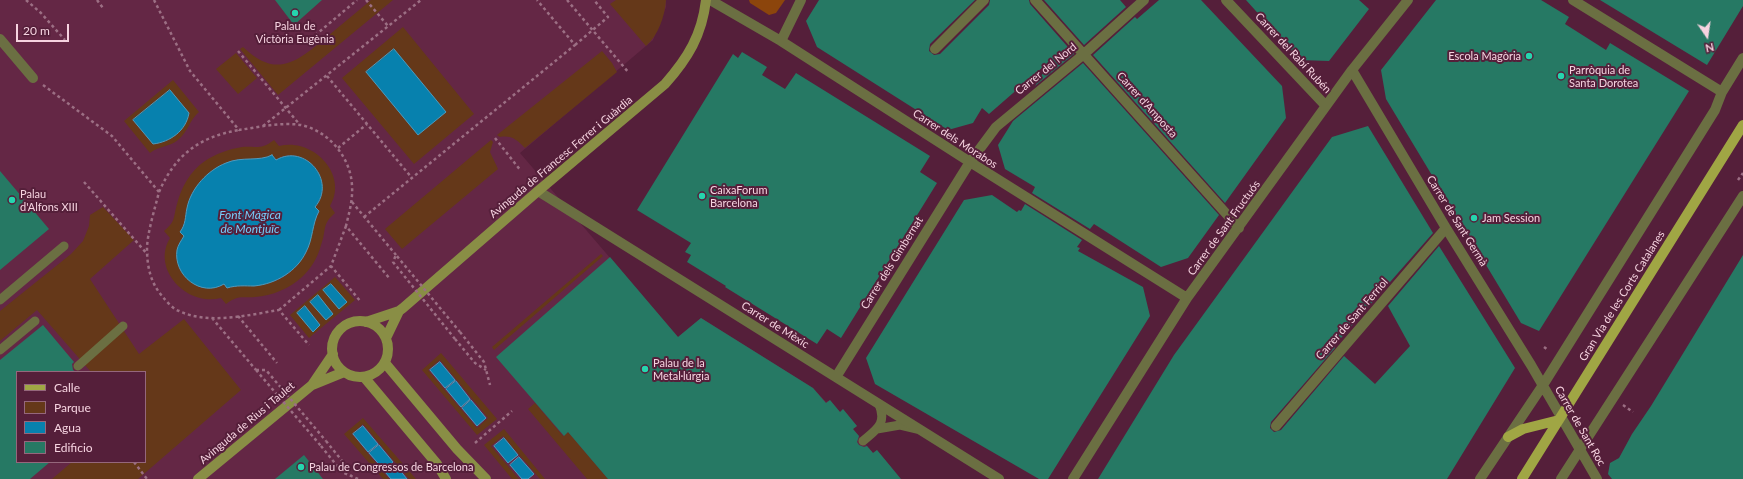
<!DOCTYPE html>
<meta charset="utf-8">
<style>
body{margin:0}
#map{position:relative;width:1743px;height:479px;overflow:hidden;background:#551f3a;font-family:Lato,sans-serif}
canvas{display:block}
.legend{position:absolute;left:16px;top:371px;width:130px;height:92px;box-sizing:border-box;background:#551f3a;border:1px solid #95677c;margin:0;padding:5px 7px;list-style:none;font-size:12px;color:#f6d3e0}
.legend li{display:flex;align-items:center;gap:8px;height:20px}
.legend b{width:20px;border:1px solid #95677c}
.north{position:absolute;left:1687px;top:16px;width:40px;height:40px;-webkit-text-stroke:3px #551f3a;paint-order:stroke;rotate:167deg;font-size:11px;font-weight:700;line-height:16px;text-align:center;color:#f6d3e0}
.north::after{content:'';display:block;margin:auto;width:14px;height:18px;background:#f6d3e0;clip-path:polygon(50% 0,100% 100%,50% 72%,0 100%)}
.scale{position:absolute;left:16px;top:24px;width:53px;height:18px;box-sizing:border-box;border:2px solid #f6d3e0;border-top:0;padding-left:5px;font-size:12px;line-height:14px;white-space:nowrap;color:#f6d3e0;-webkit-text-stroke:3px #551f3a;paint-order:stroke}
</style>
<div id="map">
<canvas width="1743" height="479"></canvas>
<ul class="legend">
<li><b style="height:5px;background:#a0a644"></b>Calle</li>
<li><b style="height:11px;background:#653819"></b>Parque</li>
<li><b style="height:11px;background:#0781ae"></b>Agua</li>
<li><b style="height:11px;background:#267964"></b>Edificio</li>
</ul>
<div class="north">N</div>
<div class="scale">20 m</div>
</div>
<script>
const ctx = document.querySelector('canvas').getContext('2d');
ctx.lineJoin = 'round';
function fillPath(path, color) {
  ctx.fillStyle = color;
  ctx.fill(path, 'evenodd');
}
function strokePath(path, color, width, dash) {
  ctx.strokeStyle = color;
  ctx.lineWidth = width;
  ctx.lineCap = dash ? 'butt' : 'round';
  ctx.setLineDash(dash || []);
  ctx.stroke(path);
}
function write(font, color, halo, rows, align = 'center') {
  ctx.font = font + ' Lato,sans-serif';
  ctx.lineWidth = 4;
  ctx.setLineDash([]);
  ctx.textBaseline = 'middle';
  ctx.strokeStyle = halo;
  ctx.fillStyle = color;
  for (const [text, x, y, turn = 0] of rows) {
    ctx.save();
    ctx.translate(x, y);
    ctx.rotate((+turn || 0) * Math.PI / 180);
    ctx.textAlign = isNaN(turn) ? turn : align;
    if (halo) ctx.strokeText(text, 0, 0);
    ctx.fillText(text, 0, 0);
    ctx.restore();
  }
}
const built = new Path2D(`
 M0,0H666V7L653,40L520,153L678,337L701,318L813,388L826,402L830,400L840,412L843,409L857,426L853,429L873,453L877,450L891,467L876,479H0ZM17,372H145V462H17Z`);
const green = new Path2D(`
 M371,0H393L278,95L240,49L243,47C277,80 298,61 328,36C342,24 357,12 371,0Z
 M616,0H666C665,16 658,36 646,46L610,4Z
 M403,27L474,114L414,164L342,78Z
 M602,51L612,63L617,72L525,148C517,140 512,135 500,137L497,135Z
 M236,53L257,78L238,94L216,69Z
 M173,80L199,112C190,119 188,132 178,140C170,147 158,146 150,153L124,121Z
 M274,140L279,146C313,137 349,175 330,206L335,213C321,225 327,230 321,245C318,257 311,269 302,277C290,288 272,296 255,297C241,298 238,295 226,304L221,298C187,307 151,269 170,238L164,231C176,221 173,218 177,204C181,188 190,171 205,161C215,154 229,149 242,147C257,146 261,150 274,140ZM272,155L276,160C304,142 337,182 315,207L319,212C312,224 312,237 307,250C300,266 284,280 268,283C254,286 240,284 227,288L224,284L219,287L180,269C176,257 176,248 184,236L180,232C186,224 185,217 187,208C191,188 208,170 226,163C242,156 259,162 272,155Z
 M491,140L493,142L490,152L498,169L402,249L385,229Z
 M103,207L134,240L90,279L139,354L184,319L241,390L138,479H52L72,462H145V372H91L37,310L0,341V311L71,254L83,241L89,226L90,215Z
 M601,254L603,256L494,350L492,347Z
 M335,277L355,300L309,338L290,315Z
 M441,353L497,419L477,435L422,370ZM440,360L488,418L477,428L428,370Z
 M535,403L563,436L568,432L608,479H587L528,409Z
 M363,418L416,479H409L363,424L352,434L389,479H383L344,434Z
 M504,429L545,479H540L503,436L491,446L519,479H512L484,445Z`);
const forest = new Path2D(`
 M749,0H785L776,13L769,15L750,3Z`);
const water = new Path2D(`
 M394,49L446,112L418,135L366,72Z
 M170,90L189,113C186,131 170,142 153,144L133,120Z
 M272,155L276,160C305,143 337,181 315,207L319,211C312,224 313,239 306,252C297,271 276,284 254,286C245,286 237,285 227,288L224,284C201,298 173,275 177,250C178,245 181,241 184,236L180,232C186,224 185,217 187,208C191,188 208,170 226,163C242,156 259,162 272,155Z
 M331,284L347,302L339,309L323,290Z
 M318,295L333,314L326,320L310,302Z
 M305,306L320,325L313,332L297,313Z
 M440,362L455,380L445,388L430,370Z
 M456,381L470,399L461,407L446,389Z
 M471,400L486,418L477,426L462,408Z
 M363,426L378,444L368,452L353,434Z
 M504,438L518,455L508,463L494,446Z
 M379,445L393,462L384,470L369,453Z
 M519,457L534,474L528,479H522L510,465Z
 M395,464L407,479H391L385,472Z`);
const building = new Path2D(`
 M275,0H322L294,25Z
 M819,0H975L930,44L929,51L934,55L940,54L989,5L990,0H1029L1030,4L1074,54L1035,86L1051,60L989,114L982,108L973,123L948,130L817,47L806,21Z
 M1044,0H1120L1126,7L1084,45Z
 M1159,0H1201L1282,86L1286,118L1225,203L1093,55L1135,17L1137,19Z
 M1246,0H1359L1369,9L1329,61L1300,60Z
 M1436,0H1541L1569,17L1565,24L1606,50L1610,43L1689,91L1539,331L1521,323L1386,99L1381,70Z
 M1600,0H1743V6L1707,65Z
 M742,52L767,67L762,75L785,89L796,73L930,156L920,172L937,183L841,338L827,329L817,344L725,287L726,286L687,262L691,255L685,252L691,243L637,210L733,54L738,58Z
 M1083,63L1219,215L1188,258L1161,267L1094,224L1090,229L1032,193L1035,187L1005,169L998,145L1013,121Z
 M1368,126L1433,233L1334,346L1335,348L1271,422L1270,428L1274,432L1281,430L1344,356L1375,384L1410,346L1388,306L1439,246L1515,368L1447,479H1098L1174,355L1332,137Z
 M0,171L49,229L0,270Z
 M992,195L1017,212L1019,210L1021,211L1025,204L1082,240L1077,247L1080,248L1078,251L1143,287L1150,316L1048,479H1039L875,384L866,358L964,200Z
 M1743,255V479H1612L1608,474L1610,463L1619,458L1632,434L1651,406Z
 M610,257L678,337L701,318L813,388L826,403L830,400L840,412L843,409L857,426L853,429L859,436L857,442L859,445L864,447L867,446L873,453L877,450L901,479H608L568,432L564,436L496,357Z
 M43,325L74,362L72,364L73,370L76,372L82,371L83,372H17V462H50L30,479H0V360Z
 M304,455L323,479H275Z`);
const path = new Path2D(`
 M26,0L41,13L65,40
 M97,0L103,8
 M154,0L190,71L239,130C259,127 281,122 301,125C329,131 351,158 352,186C353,200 349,213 346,226L390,279
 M366,0L388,26
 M567,0L629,73
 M306,43L357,0
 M575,45L608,17L594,0
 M238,51L300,125
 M327,76L412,178
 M43,85L112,136L159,192C155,208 147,234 147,249C147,267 151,284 163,297C167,302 173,309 179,311C209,325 248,315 279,310L309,345
 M263,126L421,0
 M495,138L521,171
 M338,148L367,124
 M1738,180L1743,173
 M84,182L148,255
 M159,192C175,155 199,137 239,130
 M352,202L396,255
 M364,217L575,45L537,0
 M346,226L331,266L361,302
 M279,310L331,266
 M238,316L277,363
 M212,318L256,370
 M460,332L484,362L490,385
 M455,339L475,363L486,370
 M1544,347L1548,350
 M1623,405L1633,412
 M326,441L347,467L351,475
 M475,443L512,411
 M321,446L342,472L358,479
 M134,462L147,479`);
const lane = new Path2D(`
 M0,300L64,246
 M0,350L35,321
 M78,366L123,326
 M877,429L900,425L917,429
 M863,441C877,429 887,424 879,404`);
const street = new Path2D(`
 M710,0L781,41L970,162L1187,298
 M1035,0L1239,228
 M1226,0L1326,106
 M1573,0L1722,92
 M0,39L33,78
 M781,41L801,0
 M935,49L984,0
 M1352,70L1446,228L1531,365L1597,479
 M538,191L999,479
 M836,377L970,162L996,127L1084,54L1144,0
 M1276,426L1446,228
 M1073,479L1187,298L1352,70L1408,0
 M1480,479L1543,385L1715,110L1722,92L1743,58
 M1561,479L1743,196`);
const secondary = new Path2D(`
 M332 349a28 28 0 1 1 56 0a28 28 0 1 1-56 0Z
 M366,322L399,311L403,308L538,191L665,84C688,58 702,35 706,0
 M386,338L399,311
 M385,363L457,449L486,479
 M364,377L437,464L446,479
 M312,385L333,354
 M198,479L312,385L344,372`);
const primary = new Path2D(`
 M1508,437L1523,429L1559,420
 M1522,479L1743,125`);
const pathBridge = new Path2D(`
 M455,339L393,262L396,255L460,332
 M256,370H266L326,441
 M256,370L321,446`);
const markers = [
 [295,13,4,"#26d5ae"],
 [1529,56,4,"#26d5ae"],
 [1561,76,4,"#26d5ae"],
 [702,196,4,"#26d5ae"],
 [12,200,4,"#26d5ae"],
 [1474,218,4,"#26d5ae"],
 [645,369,4,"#26d5ae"],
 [301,467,4,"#26d5ae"]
];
const poiNames = [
 ["Palau de",295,26,"center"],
 ["Victòria Eugènia",295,39,"center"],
 ["Escola Magòria",1521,56,"right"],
 ["Parròquia de",1569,70],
 ["Santa Dorotea",1569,83],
 ["CaixaForum",710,190],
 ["Barcelona",710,203],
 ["Palau",20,194],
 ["d'Alfons XIII",20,207],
 ["Jam Session",1482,218],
 ["Palau de la",653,363],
 ["Metal·lúrgia",653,376],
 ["Palau de Congressos de Barcelona",309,467]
];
const streetNames = [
 ["Carrer del Rabí Rubén",1293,53,47],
 ["Carrer del Nord",1046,69,-39],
 ["Carrer d'Amposta",1147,105,48],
 ["Carrer dels Morabos",955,139,33],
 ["Avinguda de Francesc Ferrer i Guàrdia",561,157,-40],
 ["Carrer de Sant Germà",1457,221,58],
 ["Carrer de Sant Fructuós",1224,228,-54],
 ["Carrer dels Gimbernat",892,263,-58],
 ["Gran Via de les Corts Catalanes",1622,296,-58],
 ["Carrer de Sant Ferriol",1352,319,-49],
 ["Carrer de Mèxic",775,325,32],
 ["Avinguda de Rius i Taulet",247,423,-40],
 ["Carrer de Sant Roc",1580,426,60]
];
const waterNames = [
 ["Font Màgica",250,215],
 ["de Montjuïc",250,229]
];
fillPath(built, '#642745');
fillPath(green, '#653819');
fillPath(forest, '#8c450c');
fillPath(water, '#0781ae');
strokePath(water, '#4f9abd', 1);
fillPath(building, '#267964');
strokePath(path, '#9c6f84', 2.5, [3, 3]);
strokePath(lane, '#6b6f42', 9);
strokePath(street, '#6b6f42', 10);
strokePath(secondary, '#898e45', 10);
strokePath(primary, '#a0a644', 10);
strokePath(pathBridge, '#9c6f84', 2.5, [3, 3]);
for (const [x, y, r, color] of markers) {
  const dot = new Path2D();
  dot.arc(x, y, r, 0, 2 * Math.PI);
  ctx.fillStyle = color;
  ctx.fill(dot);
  strokePath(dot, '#551f3a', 1.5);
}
write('11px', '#f6d3e0', '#551f3a', poiNames, 'left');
write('11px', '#f6d3e0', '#551f3a', streetNames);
write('italic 12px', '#76ccf8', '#551f3a', waterNames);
</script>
